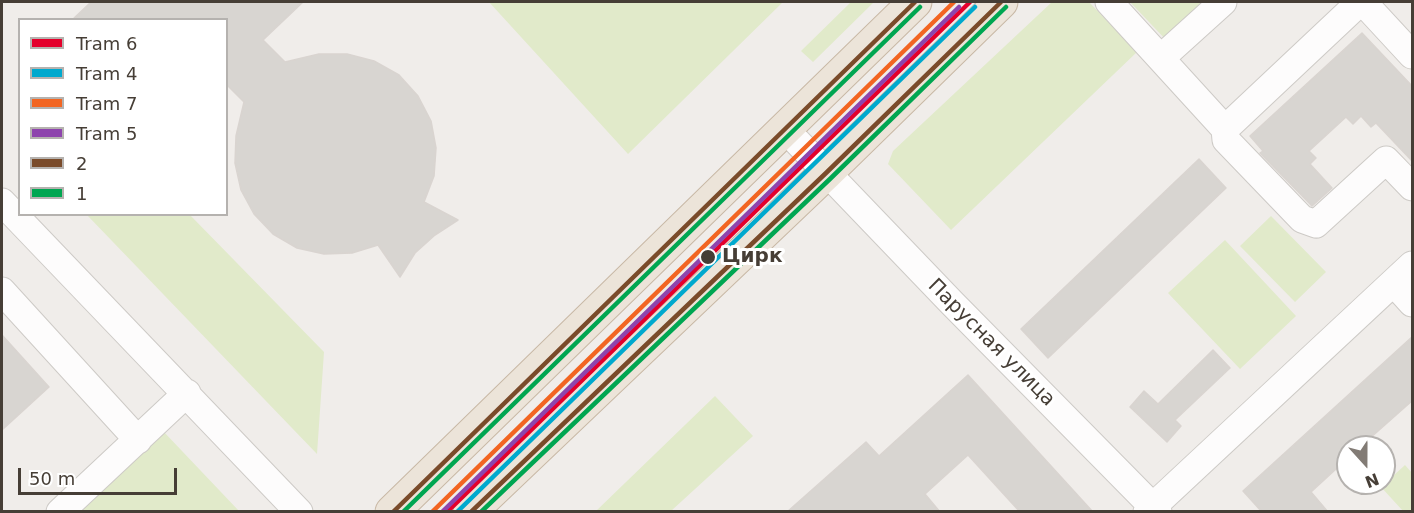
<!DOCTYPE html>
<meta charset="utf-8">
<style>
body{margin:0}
#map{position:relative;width:1414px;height:513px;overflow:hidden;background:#f0edea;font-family:"DejaVu Sans",sans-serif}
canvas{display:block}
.frame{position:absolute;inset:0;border:3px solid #463e36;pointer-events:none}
.legend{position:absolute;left:18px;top:18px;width:210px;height:198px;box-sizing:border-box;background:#fff;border:2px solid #b5b2af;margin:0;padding:8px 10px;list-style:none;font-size:18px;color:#463e36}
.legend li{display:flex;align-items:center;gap:12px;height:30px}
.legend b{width:30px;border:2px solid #b5b2af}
.north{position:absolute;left:1336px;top:435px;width:60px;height:60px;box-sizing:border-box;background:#fff;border:2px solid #b5b2af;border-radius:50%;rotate:159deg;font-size:16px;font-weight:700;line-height:24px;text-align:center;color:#463e36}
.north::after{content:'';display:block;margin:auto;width:21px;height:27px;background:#827b75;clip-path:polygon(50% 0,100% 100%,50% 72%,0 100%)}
.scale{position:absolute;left:18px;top:468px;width:159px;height:27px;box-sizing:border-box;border:3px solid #463e36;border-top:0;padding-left:8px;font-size:18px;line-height:21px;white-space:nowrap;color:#463e36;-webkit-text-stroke:4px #fff;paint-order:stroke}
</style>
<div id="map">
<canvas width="1414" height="513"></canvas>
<div class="frame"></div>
<ul class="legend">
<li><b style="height:8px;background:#e4002b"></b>Tram 6</li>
<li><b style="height:8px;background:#00a9ce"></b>Tram 4</li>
<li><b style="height:8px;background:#f26522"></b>Tram 7</li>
<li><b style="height:8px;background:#8e44ad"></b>Tram 5</li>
<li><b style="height:8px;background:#7a4b2a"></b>2</li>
<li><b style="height:8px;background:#00a651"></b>1</li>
</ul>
<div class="north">N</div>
<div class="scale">50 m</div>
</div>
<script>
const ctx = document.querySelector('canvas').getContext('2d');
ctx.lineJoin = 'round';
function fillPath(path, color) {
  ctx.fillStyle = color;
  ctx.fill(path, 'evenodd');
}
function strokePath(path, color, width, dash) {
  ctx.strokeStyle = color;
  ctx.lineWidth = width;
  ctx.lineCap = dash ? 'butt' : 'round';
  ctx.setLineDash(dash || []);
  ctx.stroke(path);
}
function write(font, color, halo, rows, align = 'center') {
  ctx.font = font + ' "DejaVu Sans",sans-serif';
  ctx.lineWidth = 6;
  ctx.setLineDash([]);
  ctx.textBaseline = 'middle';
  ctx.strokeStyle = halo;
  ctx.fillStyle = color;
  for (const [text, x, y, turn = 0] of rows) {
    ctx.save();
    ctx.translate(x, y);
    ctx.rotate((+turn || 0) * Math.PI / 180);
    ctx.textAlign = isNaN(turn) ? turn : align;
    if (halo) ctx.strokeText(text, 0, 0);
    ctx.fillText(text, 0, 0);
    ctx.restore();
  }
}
const green = new Path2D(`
 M489,2H783L628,154Z
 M851,2H874L813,62L801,51Z
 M1052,2H1089L1137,52L951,230L888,164L893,151Z
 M1130,2H1211L1168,42Z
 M87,215H190L324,352L317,454Z
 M1271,216L1326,272L1295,302L1240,246Z
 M1225,240L1296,316L1240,369L1168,293Z
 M715,396L753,436L671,511H596Z
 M163,431L239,511L76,512Z
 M1405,465L1412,473V511H1403L1381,487Z`);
const building = new Path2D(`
 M91,2H303L263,40L285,62L319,54H347L374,61L399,75L418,96L431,121L436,148L434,176L424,202L458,220L435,235L415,253L400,277L378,245L352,253L324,254L297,248L273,234L254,214L241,190L235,163L236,136L244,102L226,84V20H72Z
 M1362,33L1413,87V162L1376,123L1371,127L1361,116L1353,124L1346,117L1309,151L1316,158L1310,164L1332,188L1312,206L1260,153L1263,151L1250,136Z
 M1199,159L1226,188L1048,358L1021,329Z
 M2,335L49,387L2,430Z
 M1413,336V400L1360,447H1348V458L1311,492L1328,512H1262L1243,491Z
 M1213,350L1230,368L1175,420L1181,426L1167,442L1130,407L1144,391L1158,404Z
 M968,375L1093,512H1020L968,455L925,494L940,512H787L866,442L879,456Z`);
const minor = new Path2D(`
 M1109,2L1225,129L1226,140L1302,219L1316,224L1386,160L1412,187
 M1363,2L1412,55
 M1161,58L1223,2
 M785,129L951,302L1158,512
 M1225,129L1360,2
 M2,202L299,512
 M1394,283L1412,303
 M2,291L138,440
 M60,512L187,393
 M1147,512L1412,265`);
const highway = new Path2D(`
 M392,512L915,2
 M470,512L826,173L1001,2`);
const bus1 = new Path2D(`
 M393,512L915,2
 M471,512L826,173L1001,2`);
const bus2 = new Path2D(`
 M403,512L920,7
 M481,512L831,178L1006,7`);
const tram1 = new Path2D(`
 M447,512L970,2`);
const tram2 = new Path2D(`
 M457,512L975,7`);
const tram3 = new Path2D(`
 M432,512L954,2`);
const tram4 = new Path2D(`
 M442,512L959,7`);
const markers = [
 [708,257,8,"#463e36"]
];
const stopNames = [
 ["Цирк",722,257]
];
const streetNames = [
 ["Парусная улица",991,343,45]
];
fillPath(green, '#e1eaca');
fillPath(building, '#d8d5d1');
strokePath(building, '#d9d4d0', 1.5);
strokePath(minor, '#cdcac6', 29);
strokePath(highway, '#c8b8a5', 35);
strokePath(minor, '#fdfcfc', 27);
strokePath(highway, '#ece4d9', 33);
strokePath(bus1, '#7a4b2a', 4.5);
strokePath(bus2, '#00a651', 4.5);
strokePath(tram1, '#e4002b', 4.5);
strokePath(tram2, '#00a9ce', 4.5);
strokePath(tram3, '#f26522', 4.5);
strokePath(tram4, '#8e44ad', 4.5);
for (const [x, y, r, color] of markers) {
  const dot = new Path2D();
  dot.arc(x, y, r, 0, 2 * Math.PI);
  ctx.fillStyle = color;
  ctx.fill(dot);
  strokePath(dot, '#fff', 2);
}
write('bold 20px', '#463e36', '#fff', stopNames, 'left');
write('20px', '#463e36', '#fff', streetNames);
</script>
